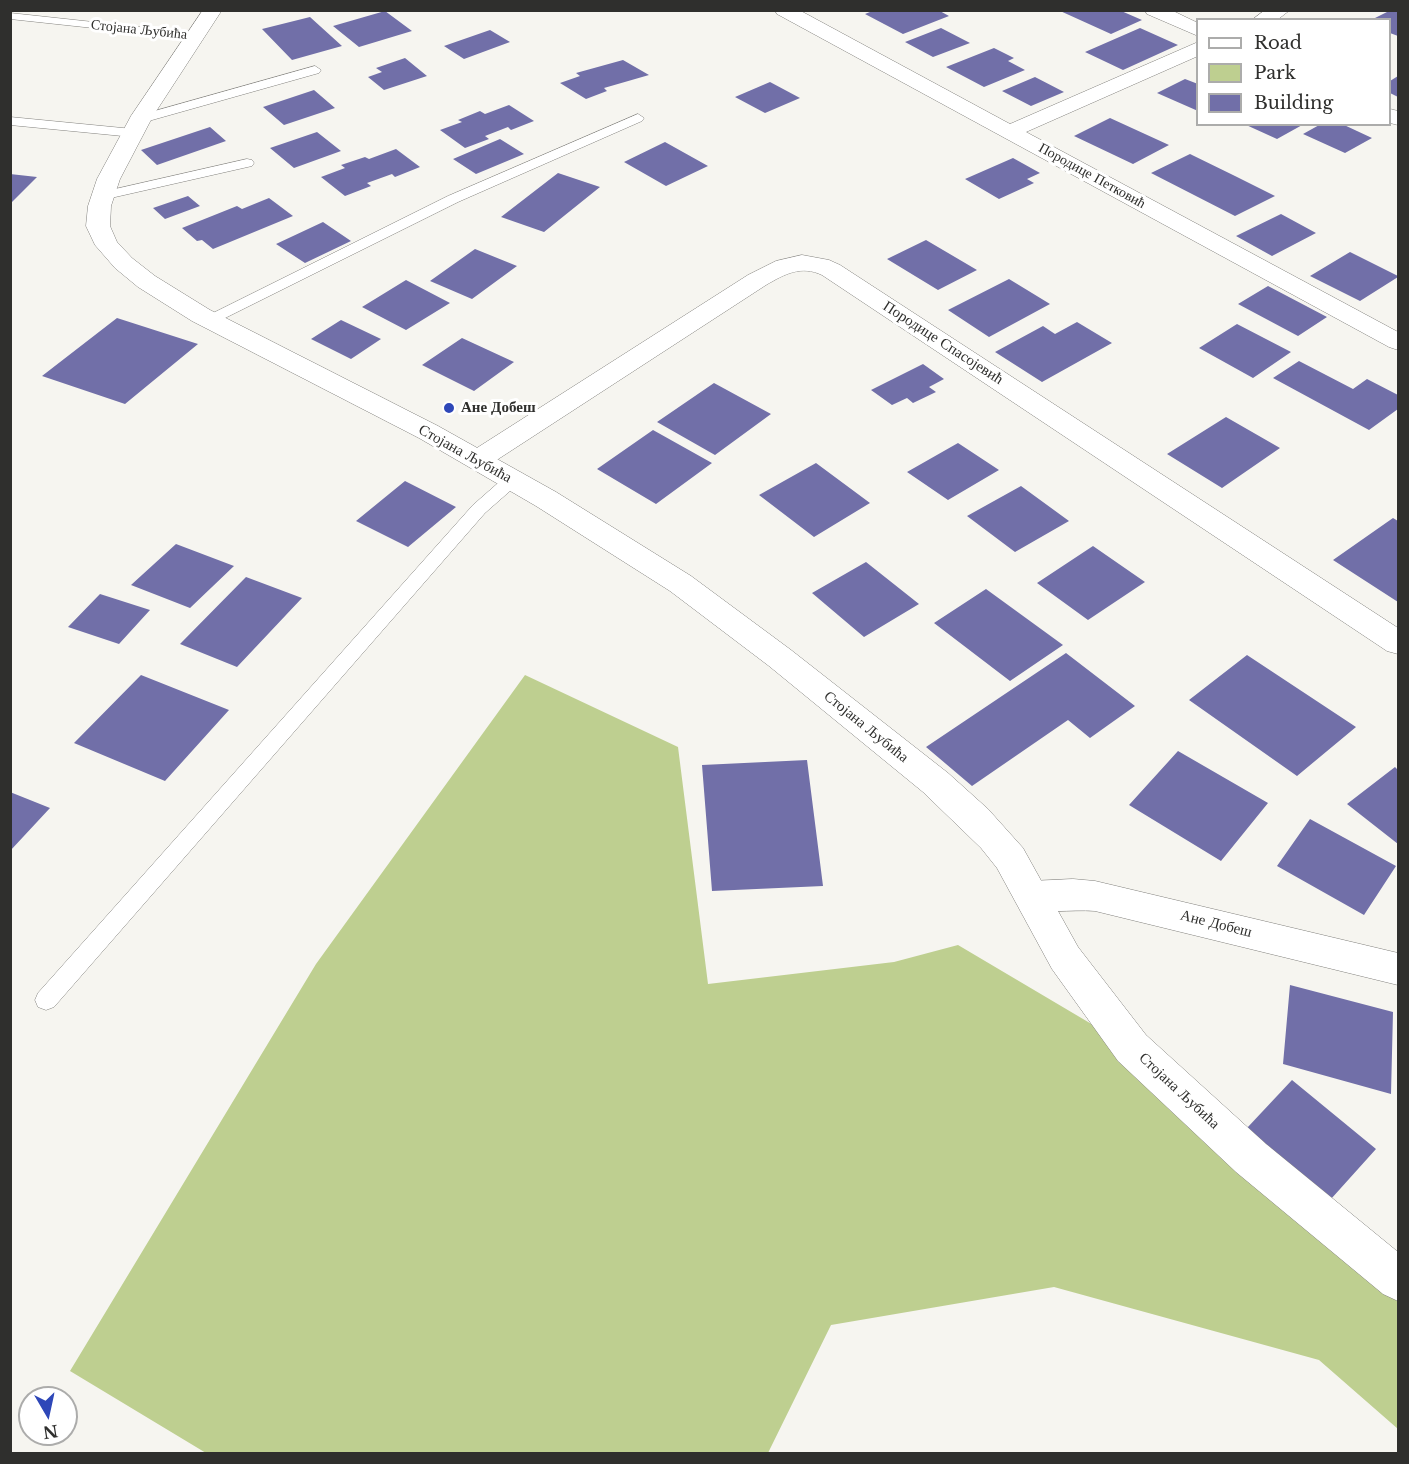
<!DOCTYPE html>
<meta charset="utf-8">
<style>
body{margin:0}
#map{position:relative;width:1409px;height:1464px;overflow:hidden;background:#f6f5f0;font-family:"Libre Baskerville",serif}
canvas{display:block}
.frame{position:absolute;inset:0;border:12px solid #2f2f2d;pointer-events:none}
.legend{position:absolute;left:1196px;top:18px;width:195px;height:108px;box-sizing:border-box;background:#fff;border:2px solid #acacab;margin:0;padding:8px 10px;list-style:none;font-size:18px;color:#2f2f2d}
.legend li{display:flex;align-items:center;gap:12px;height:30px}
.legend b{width:30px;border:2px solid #acacab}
.north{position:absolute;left:18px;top:1386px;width:60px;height:60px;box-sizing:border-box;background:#fff;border:2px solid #acacab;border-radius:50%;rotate:171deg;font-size:16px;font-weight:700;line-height:24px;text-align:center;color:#2f2f2d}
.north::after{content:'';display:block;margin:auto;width:21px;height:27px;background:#2e47b8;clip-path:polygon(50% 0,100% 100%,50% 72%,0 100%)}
</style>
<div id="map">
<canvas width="1409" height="1464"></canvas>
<div class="frame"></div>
<ul class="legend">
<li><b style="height:8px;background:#fff"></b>Road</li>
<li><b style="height:16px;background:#becf90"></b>Park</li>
<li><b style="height:16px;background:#716fa8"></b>Building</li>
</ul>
<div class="north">N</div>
</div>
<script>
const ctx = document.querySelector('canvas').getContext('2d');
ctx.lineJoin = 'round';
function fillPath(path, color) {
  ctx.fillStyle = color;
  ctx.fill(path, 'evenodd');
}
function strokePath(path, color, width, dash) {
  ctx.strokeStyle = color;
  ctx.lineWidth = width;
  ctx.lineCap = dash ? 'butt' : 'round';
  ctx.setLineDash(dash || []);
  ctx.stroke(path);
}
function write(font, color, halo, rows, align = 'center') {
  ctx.font = font + ' "Libre Baskerville",serif';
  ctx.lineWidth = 6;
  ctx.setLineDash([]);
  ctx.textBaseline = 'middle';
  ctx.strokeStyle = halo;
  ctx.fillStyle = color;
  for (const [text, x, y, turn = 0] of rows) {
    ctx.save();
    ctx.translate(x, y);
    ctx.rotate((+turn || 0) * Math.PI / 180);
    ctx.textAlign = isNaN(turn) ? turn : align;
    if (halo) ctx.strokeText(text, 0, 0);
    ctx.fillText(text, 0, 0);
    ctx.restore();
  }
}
const green = new Path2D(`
 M525,675L678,747L708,984L894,962L958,945L1132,1048L1343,1235L1398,1279V1429L1319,1360L1054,1287L831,1325L768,1453H206L70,1371L316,964Z`);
const building = new Path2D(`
 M875,10H938L949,16L903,34L865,14Z
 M1058,10H1119L1142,20L1111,34Z
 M1391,10H1398V36L1390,33V20H1371Z
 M385,11L412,31L359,47L333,26Z
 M310,17L342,46L292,60L262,29Z
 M941,28L970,43L933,57L905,42Z
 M1140,28L1178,45L1123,70L1085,52Z
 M490,30L510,42L464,59L444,46Z
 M994,48L1014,58L1008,61L1025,70L984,87L946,67Z
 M405,58L427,76L384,90L368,77L382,72L376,68Z
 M623,60L649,75L604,88L607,91L586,99L560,83L580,76L576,73Z
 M1398,76V97L1390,93V81Z
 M1035,77L1064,92L1031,106L1002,91Z
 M1185,79L1198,84V111L1157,93Z
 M770,82L800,98L765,113L735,97Z
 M314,90L335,108L284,125L263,107Z
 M509,105L534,121L511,130L508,127L485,136L489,139L465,148L440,130L462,122L458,120L480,111L485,114Z
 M1110,118L1169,145L1133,164L1074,136Z
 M1244,124H1304L1277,139Z
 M1321,124H1342L1372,138L1345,153L1303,134Z
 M210,127L226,141L157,165L141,150Z
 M317,132L341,151L294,168L270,148Z
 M500,139L524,154L476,174L453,159Z
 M665,142L708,166L666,186L624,162Z
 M396,149L420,167L395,177L392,174L367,183L371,186L345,196L321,177L345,168L341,165L365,157L369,159Z
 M1190,154L1235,176L1275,196L1235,216L1151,173Z
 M1013,158L1040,173L1027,179L1034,183L999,199L965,179Z
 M558,173L600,187L544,232L501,217Z
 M10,174L37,177L10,204Z
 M188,196L200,206L165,219L153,208Z
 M269,198L293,216L213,249L202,240L197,241L182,228L237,206L242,209Z
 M1281,214L1316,233L1272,256L1236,236Z
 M323,222L351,241L305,263L276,244Z
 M926,240L977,270L938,290L887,259Z
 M475,249L517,266L472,299L430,281Z
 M1350,252L1398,276V277L1360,301L1310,276Z
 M1009,279L1050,304L989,337L948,310Z
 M406,280L450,303L406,330L362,307Z
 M1268,286L1327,317L1298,336L1238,304Z
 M117,318L198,344L125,404L42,376Z
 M341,320L381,339L351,359L311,339Z
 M1077,322L1112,343L1042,382L995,352L1043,326L1055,334Z
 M1237,324L1291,352L1253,378L1199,348Z
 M462,338L514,362L474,391L422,365Z
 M1299,361L1353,389L1367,379L1398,395V409L1369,430L1273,378Z
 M923,364L944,379L929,387L936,392L913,403L907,398L892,405L871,390Z
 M714,383L771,414L715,455L657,422Z
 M1226,417L1280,448L1222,488L1167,454Z
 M653,430L712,463L656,504L597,469Z
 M958,443L999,470L948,500L907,472Z
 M816,463L870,503L814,537L759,495Z
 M405,481L456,507L408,547L356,521Z
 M1021,486L1069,521L1015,552L967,516Z
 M1393,518L1398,521V602L1333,560Z
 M176,544L234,566L190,608L131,585Z
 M1093,546L1145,582L1088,620L1037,583Z
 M866,562L919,604L864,637L812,593Z
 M246,577L302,598L237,667L180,644Z
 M986,589L1063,645L1010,681L934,623Z
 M100,594L150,610L119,644L68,627Z
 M1066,653L1135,706L1090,738L1068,720L972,786L926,747Z
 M1247,655L1356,727L1297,776L1189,700Z
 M141,675L229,710L165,781L74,743Z
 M1178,751L1268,803L1221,861L1129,805Z
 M807,760L823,886L712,891L702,765Z
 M1395,767L1398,770V844L1347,804Z
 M10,792L50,808L10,851Z
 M1310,819L1396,866L1364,915L1277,866Z
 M1290,985L1393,1012L1391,1094L1283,1064Z
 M1292,1080L1376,1149L1331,1199L1247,1128Z`);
const lane = new Path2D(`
 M10,13L195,33L201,36L195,39L10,19Z
 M315,66L321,70L319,73L145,122H137L135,119L137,116Z
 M638,114L644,118L642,121L458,202L215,323L210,324L203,320L205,317L448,196Z
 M10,117L133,129L139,133L133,137L10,125Z
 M247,159L252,160L254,163L252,166L102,200L95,196L102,192Z
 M512,475L518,476L520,480L518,484L485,513L54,1007L46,1010L38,1007L35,1000L38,993L473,505L506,476Z`);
const street = new Path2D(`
 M775,10H799L1010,124L1198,42V56L1026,132L1398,332V350L1389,347L777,14Z
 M1145,10H1171L1198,23V36L1147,14Z
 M1265,10H1290L1277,20H1252Z
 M1390,109L1398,111V125L1390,123Z
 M802,255L829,260L840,265L1398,628V654L1387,651L822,275C801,265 785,274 766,285L489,465L479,468L469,465L465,459L469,453L748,275L776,261Z
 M1073,879L1095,881L1398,953V985L1095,911C1070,909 1043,915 1019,907L1014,896L1019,885L1032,881Z`);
const secondary = new Path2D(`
 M203,10H222L153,116L120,179L111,206L110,226L117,242L132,258L155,276L210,310L438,426L556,492L691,576L791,650L948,773L988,809L1023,848L1078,947L1146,1035L1266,1144L1398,1252V1301L1383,1294L1236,1172L1118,1061L1052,969L997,868L981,848L923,792L769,666L670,591L536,506L419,438L192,321L138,287L115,268L95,245L86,226L88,206L97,179L131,116Z`);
const markers = [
 [449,408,6,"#2e47b8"]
];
const farStreetnames = [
 ["Стојана Љубића",139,30,6],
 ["Породице Петковић",1092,176,29]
];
const streetNames = [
 ["Породице Спасојевић",943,343,33],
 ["Стојана Љубића",465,454,29],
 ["Стојана Љубића",866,727,39],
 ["Ане Добеш",1216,924,14],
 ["Стојана Љубића",1179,1091,43]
];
const poiNames = [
 ["Ане Добеш",461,408]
];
fillPath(green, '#becf90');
fillPath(building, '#716fa8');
strokePath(lane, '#82817d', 1);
strokePath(street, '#82817d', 1);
strokePath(secondary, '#82817d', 1);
fillPath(lane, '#fff');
fillPath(street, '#fff');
fillPath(secondary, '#fff');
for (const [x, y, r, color] of markers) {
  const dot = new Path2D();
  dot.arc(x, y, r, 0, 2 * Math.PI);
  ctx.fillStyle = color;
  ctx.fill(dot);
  strokePath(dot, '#fff', 2);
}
write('14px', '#2f2f2d', '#fff', farStreetnames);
write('15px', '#2f2f2d', '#fff', streetNames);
write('bold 15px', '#2f2f2d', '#fff', poiNames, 'left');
</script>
